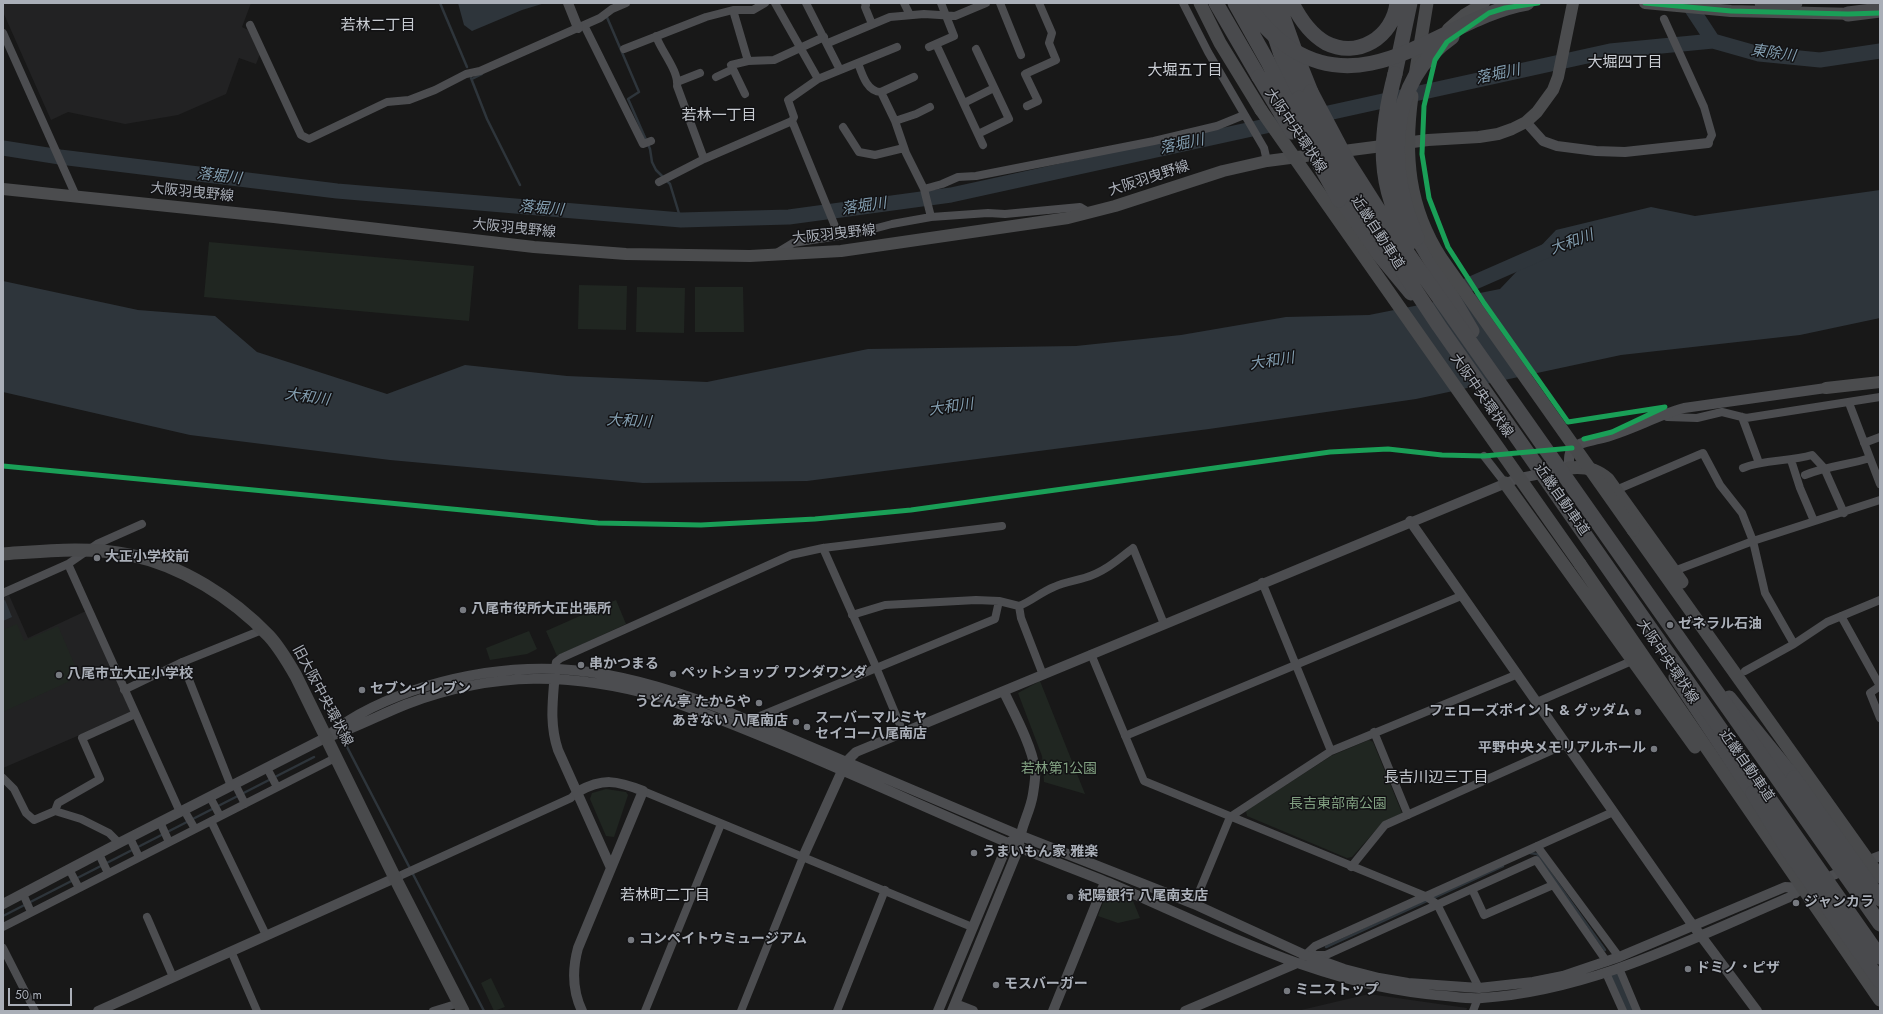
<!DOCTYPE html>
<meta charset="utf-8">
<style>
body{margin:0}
#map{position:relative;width:1883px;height:1014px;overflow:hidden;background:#181818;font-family:Jost,sans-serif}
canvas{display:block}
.frame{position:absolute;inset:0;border:4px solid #aaafb8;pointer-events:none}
.scale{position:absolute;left:8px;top:988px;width:64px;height:18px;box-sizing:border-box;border:2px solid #aaafb8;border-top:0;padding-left:5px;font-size:12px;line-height:14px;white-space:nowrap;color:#aaafb8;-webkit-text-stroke:3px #121214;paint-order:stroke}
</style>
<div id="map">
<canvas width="1883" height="1014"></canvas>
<div class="frame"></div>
<div class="scale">50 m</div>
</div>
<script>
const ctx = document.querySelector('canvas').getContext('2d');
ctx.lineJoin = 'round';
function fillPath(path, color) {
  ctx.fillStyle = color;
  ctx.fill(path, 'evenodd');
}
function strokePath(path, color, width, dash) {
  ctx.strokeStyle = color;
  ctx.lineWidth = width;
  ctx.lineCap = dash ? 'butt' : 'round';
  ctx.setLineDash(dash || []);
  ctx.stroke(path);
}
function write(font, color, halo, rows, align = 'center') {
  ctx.font = font + ' Jost,"Noto Sans JP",sans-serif';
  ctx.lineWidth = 3;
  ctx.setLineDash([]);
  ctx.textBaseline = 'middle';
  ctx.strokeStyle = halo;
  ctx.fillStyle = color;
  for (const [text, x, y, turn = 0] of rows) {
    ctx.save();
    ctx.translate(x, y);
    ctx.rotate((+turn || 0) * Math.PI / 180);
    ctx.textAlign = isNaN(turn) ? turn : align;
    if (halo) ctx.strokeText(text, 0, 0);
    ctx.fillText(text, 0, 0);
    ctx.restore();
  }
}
const built = new Path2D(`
 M3,3H251L242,27L248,30L260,54L256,64L239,58L226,94L178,115L125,124L68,112L51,120L3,12Z
 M9,595L28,638L88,610L131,713L3,768V598Z
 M1369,994L1467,1008L1466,1011H1297Z`);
const green = new Path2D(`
 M209,242L474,266L469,321L204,297Z
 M579,285L627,286L626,330L578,329Z
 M637,287L685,288L684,333L636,332Z
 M695,287H743L744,332H695Z
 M616,600L626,624L557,656L546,631Z
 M17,624L24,641L58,626L76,668L70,681L3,712V630Z
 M529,631L537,649L527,654L490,660L486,648Z
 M1040,681L1085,794L1044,782L1042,756L1018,693Z
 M1369,740L1373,742L1402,813L1383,822L1352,857L1347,858L1247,816L1246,811L1331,756Z
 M606,789L626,792L628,795L614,837L606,836L590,799L592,793Z
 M1114,893L1133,901L1140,918L1118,923L1098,916L1106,895Z
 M491,978L505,1007L494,1011L481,983Z`);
const water = new Path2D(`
 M458,3H545L522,10L472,31L464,25Z
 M1880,190V318L1800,335L1621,355L1416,399L1209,429L807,481L643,483L390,460L190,435L3,392V281L138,310L215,316L257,352L387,394L465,365L567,376L707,382L868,349L1076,346L1181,335L1286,317L1369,315L1500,289L1556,230L1651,207L1695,216Z
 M5,600L12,617L3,621V601Z`);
const stream = new Path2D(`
 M440,3L467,67
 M606,15L639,92L628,99L629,101L650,149L652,162L656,170L670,184L681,220
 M471,78L487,119L520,185
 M472,79L482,74
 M346,745L484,1011
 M1530,853L1537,854L1605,950
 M3,916L314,757
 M1326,947L1503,866`);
const river = new Path2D(`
 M1688,3L1713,41
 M1310,117L1610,51L1713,41L1759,54L1820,60L1880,51
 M3,148L60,157L337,191L681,220L789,217L951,195L1284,122
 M1450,293L1548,250
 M1617,978L1631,1011`);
const minor = new Path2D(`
 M775,3L818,79
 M806,3L840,70
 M865,3L866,5L865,7L872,24
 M904,3L910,15
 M1000,3L1021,55
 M1183,3L1208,52L1264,148L1267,161
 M733,10L748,61
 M1664,19L1704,107L1712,135L1708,143
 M250,25L301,135L309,139L387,102L409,100L435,90L466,74L480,71L600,18L612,9L626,3
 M584,25L643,144L651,141
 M3,33L76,196
 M656,36C661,51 679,71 677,86L704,159
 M828,43L890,17L924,14L955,16L986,3
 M936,44L983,145
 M929,47L954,36L941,3
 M624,49L706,17L733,10H753L765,3
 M976,49L1009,119L978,134
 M858,63C862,74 867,92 881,92L895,121L906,153L924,189L931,217
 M716,77L733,69
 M677,82L700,73
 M881,92L914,77
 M745,94L731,65L748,61L774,60L824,37
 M964,103L994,88
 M1027,106L1038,101L1025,74L1056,60L1049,43L1052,33L1039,3
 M792,121L839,236
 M895,121L916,114L930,107
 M843,127L859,152L875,155L904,148
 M659,182L704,159L792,121L794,117L788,100L818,79L897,47
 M924,189L942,184L958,177L976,176L1154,141L1217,126L1244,115
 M775,254L793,243L858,233L892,224L931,217L988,213L1005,214L1080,207L1090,213
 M1849,403L1880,484
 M1663,414L1667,417L1697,418L1722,412L1746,418L1880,397
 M1742,417L1759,463
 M1864,443L1880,437
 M1484,456L1505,483
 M1791,460L1800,488L1814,521
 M1743,468C1764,459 1789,462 1812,455L1824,468L1844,513
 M1805,475C1827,466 1848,465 1870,458
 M1616,490L1703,453L1720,485L1742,513L1753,541L1765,593L1794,644
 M823,548L876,667L903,732
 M68,564L180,812
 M1674,571L1753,541L1880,500
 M1262,582L1331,751
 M3,593L68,564L97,544L142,524
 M852,615L885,605L976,600L999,601L1019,606
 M1841,616L1880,686L1870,693L1880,718
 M1091,654L1144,781L1425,896L1437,904L1479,988
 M182,662L231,786
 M555,668L556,662L561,658L791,555L823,548L1002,526
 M1745,671L1794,644L1827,622L1880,600
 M1043,675L1021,618L1019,606C1032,601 1041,592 1054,587C1064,582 1074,581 1084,578C1103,573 1118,560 1133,548L1164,624
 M124,690L180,663L262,630
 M1537,702L1634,660
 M748,721L995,619L999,601
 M1374,732L1408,815
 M1125,736L1461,596
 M267,768L277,787
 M3,778L14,789L26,813L34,820L55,811L81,819L109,833L119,843
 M235,784L245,804
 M643,791L972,927
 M210,797L220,816
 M184,810L195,829
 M55,811L58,803L100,779L82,738L135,714
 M211,821L266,935
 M160,822L169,842
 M130,838L139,857
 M1537,846L1619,957
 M99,854L108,873
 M1351,867L1385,825L1566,744
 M69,869L79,888
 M395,878L571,798L577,792
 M1472,889L1484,915L1553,885
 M23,894L31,912
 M1194,904L1230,817L1331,751L1518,674
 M147,917L173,977
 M3,927L335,758
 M3,948L35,1011
 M231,951L257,1011
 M1309,955H1326L1536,860L1607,962
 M1303,957L1315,946L1613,812
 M1619,968L1637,1011
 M1606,973L1623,1011
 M433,1011L459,1003
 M645,1011L721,824
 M741,1011L803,857
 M837,1011L885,890
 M1473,1011L1478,998`);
const tertiary = new Path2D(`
 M568,3L578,28
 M1526,122L1543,141L1557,146L1596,151L1625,152L1708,143
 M1410,521L1689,920L1757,1011
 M555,672C553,699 549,723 558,750L611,868
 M330,734C358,711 392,697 427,686C533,655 616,668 717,707L1019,835L1194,904L1305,955L1344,969L1379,978L1408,983L1479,988L1533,982L1563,976L1619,957L1785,887L1802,888
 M577,792C603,778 616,780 643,791L578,948C572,970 572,990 582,1011
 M803,857L846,762L856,752L1516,479L1569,468C1569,462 1568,452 1573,448C1579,442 1591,441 1599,439C1629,432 1655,416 1684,408L1826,388
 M1862,863L1880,856
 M3,904L119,843L325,738C354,729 379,715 407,704C495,671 572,672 663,698C774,738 883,789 992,836C1030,853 1070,867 1109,883C1218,930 1326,988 1446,996C1457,997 1470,999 1482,998C1591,991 1691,939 1790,897L1802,888L1848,869
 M955,1004L973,1011
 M98,1011L395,878
 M938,1011L1008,843L1013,840
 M952,1011L1019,847C1019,828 1030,814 1033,794C1034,787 1036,777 1035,769C1032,746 1014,713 1004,692
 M1053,1011L1105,882
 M1185,1011L1295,964`);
const secondary = new Path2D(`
 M1645,3L1731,11L1857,14
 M1448,29L1464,15L1484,3
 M3,189L274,217L534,247L626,254L750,256L841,251L1068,218L1115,206L1223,171L1267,161L1428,140L1479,137L1498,134L1512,129L1526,122L1537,112L1553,90L1558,77L1573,3
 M1826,388L1880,382`);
const primary = new Path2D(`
 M1200,3L1220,43L1261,110
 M1415,76L1427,3
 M1569,468C1584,466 1597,469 1608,479L1682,582
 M1505,483L1695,747
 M1633,530L1880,877
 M3,554C45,551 88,546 130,555C181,565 233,598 269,636C280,648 288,662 296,676L395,878L463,1011
 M1580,564L1880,1000`);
const motorway = new Path2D(`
 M1216,3L1259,77
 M1264,3L1281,55L1299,98
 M1278,3L1299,62L1311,92
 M1292,3C1300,19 1310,34 1326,43C1358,59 1393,37 1397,3
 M1762,3H1795
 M1848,14L1880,10
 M1395,74L1410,3
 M1339,200L1377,252L1411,293
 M1418,239L1472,331
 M1676,677L1753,793
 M1729,698L1794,778`);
const primaryBridge = new Path2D(`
 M1412,96C1404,155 1408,207 1441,258L1633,530
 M1261,110L1580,564`);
const motorwayBridge = new Path2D(`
 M1235,3L1268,62L1305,138L1339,200
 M1247,3C1259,22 1274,38 1293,50C1374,100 1449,16 1527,3
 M1395,74C1379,135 1375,187 1411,242
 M1259,77L1292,132
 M1311,92L1348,162L1390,228L1880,924
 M1299,98L1318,137L1349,190L1439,326L1880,957
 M1417,238C1388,171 1385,83 1452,37
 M1794,778L1880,899
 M1753,793L1790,853L1880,981`);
const cycleway = new Path2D(`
 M1538,3L1505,8L1489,13L1447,42L1435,60L1424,106L1422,154L1429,198L1448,247L1484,303L1568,422L1665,407L1612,432L1584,439
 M1645,3L1731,11L1848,14L1880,13
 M3,466L598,523L701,525L815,519L911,510L1330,452L1388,449L1442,455L1484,456L1572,448`);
const markers = [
 [97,558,4,"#777a80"],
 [463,610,4,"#777a80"],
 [1670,625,4,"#777a80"],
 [581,665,4,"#777a80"],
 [673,674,4,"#777a80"],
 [59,675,4,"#777a80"],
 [362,690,4,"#777a80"],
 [759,703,4,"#777a80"],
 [1638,712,4,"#777a80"],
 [796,722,4,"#777a80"],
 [807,727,4,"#777a80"],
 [1654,749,4,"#777a80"],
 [974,853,4,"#777a80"],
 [1070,897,4,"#777a80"],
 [1796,903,4,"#777a80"],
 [631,940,4,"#777a80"],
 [1688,969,4,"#777a80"],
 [996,985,4,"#777a80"],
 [1287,991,4,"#777a80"]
];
const streetNames = [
 ["大阪中央環状線",1295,131,56],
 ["大阪羽曳野線",1149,179,-18],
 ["大阪羽曳野線",192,193,6],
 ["大阪羽曳野線",514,229,6],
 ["近畿自動車道",1377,233,57],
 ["大阪羽曳野線",834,235,-6],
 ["大阪中央環状線",1481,396,55],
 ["近畿自動車道",1561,500,55],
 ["大阪中央環状線",1667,662,56],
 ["旧大阪中央環状線",322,696,62],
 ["近畿自動車道",1746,766,55]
];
const poiNames = [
 ["大正小学校前",105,558],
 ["八尾市役所大正出張所",471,610],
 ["ゼネラル石油",1678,625],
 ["串かつまる",589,665],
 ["ペットショップ ワンダワンダ",681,674],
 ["八尾市立大正小学校",67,675],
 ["セブン-イレブン",370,690],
 ["うどん亭 たからや",751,703,"right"],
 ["フェローズポイント & グッダム",1630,712,"right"],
 ["スーバーマルミヤ",815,719],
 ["セイコー八尾南店",815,735],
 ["あきない 八尾南店",788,722,"right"],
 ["平野中央メモリアルホール",1646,749,"right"],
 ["うまいもん家 雅楽",982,853],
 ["紀陽銀行 八尾南支店",1078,897],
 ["ジャンカラ",1804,903],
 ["コンペイトウミュージアム",639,940],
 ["ドミノ・ピザ",1696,969],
 ["モスバーガー",1004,985],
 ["ミニストップ",1295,991]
];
const parkNames = [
 ["若林第1公園",1059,770],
 ["長吉東部南公園",1338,805]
];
const neighbourhoodNames = [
 ["若林二丁目",378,26],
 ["大堀四丁目",1625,63],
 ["大堀五丁目",1185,71],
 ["若林一丁目",719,116],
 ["長吉川辺三丁目",1436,778],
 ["若林町二丁目",665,896]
];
const waterNames = [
 ["東除川",1773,54,8],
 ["落堀川",1498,75,-12],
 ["落堀川",1182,145,-12],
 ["落堀川",219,177,7],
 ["落堀川",864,207,-8],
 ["落堀川",541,209,5],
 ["大和川",1572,243,-20],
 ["大和川",1272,362,-9],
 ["大和川",307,398,8],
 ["大和川",951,408,-8],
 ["大和川",629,422,3]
];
fillPath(built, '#222223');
fillPath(green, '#202621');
fillPath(water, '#2e353b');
strokePath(stream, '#2e353b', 2.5);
strokePath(river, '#2e353b', 15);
strokePath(minor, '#4c4d50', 8);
strokePath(tertiary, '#4c4d50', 10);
strokePath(secondary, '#4b4c4e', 12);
strokePath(primary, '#494a4c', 13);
strokePath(motorway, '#494a4d', 15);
strokePath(primaryBridge, '#494a4c', 13);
strokePath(motorwayBridge, '#494a4d', 15);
strokePath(cycleway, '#1a9f57', 5);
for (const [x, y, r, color] of markers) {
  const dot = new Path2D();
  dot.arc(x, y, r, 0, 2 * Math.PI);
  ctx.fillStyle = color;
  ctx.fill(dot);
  strokePath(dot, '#121214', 1.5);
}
write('14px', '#aaafb8', '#121214', streetNames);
write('bold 14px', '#aaafb8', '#121214', poiNames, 'left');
write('14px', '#82a182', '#121214', parkNames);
write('15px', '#caced4', '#121214', neighbourhoodNames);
write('italic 15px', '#839eb0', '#121214', waterNames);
</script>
